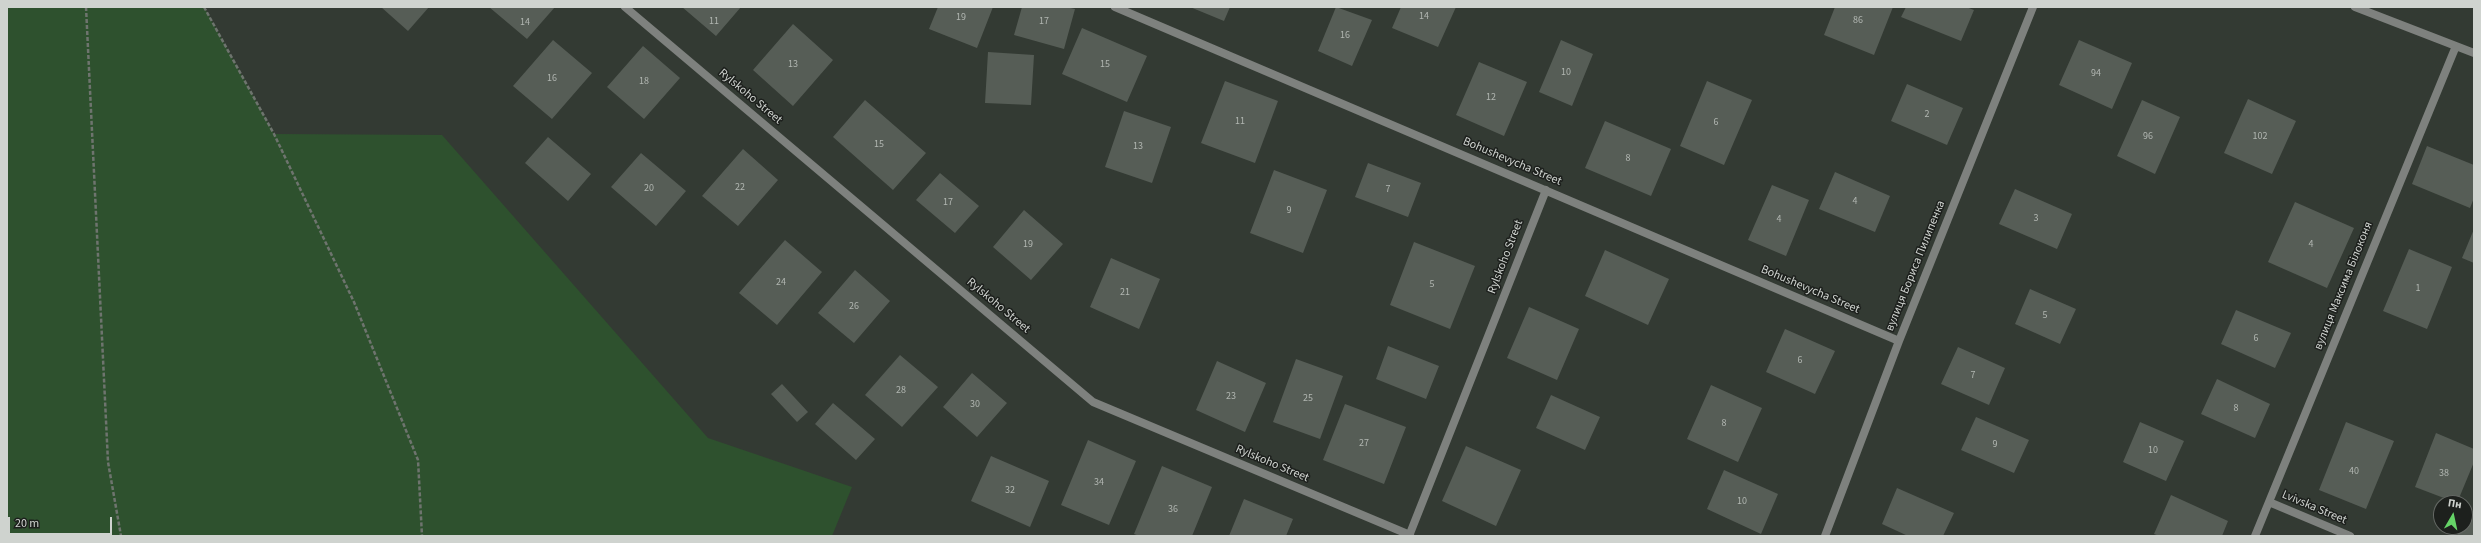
<!DOCTYPE html>
<meta charset="utf-8">
<style>
body{margin:0}
#map{position:relative;width:2481px;height:543px;overflow:hidden;background:#333a33;font-family:"Source Sans 3",sans-serif}
canvas{display:block}
.frame{position:absolute;inset:0;border:8px solid #cfd3cf;pointer-events:none}
.north{position:absolute;left:2433px;top:495px;width:40px;height:40px;box-sizing:border-box;background:#1d201d;border:1px solid #646864;border-radius:50%;rotate:9deg;font-size:11px;font-weight:700;line-height:16px;text-align:center;color:#cfd3cf}
.north::after{content:'';display:block;margin:auto;width:14px;height:18px;background:#65d467;clip-path:polygon(50% 0,100% 100%,50% 72%,0 100%)}
.scale{position:absolute;left:8px;top:517px;width:104px;height:18px;box-sizing:border-box;border:2px solid #cfd3cf;border-top:0;padding-left:5px;font-size:12px;line-height:14px;white-space:nowrap;color:#cfd3cf;-webkit-text-stroke:3px #1d201d;paint-order:stroke}
</style>
<div id="map">
<canvas width="2481" height="543"></canvas>
<div class="frame"></div>
<div class="north">Пн</div>
<div class="scale">20 m</div>
</div>
<script>
const ctx = document.querySelector('canvas').getContext('2d');
ctx.lineJoin = 'round';
function fillPath(path, color) {
  ctx.fillStyle = color;
  ctx.fill(path, 'evenodd');
}
function strokePath(path, color, width, dash) {
  ctx.strokeStyle = color;
  ctx.lineWidth = width;
  ctx.lineCap = dash ? 'butt' : 'round';
  ctx.setLineDash(dash || []);
  ctx.stroke(path);
}
function write(font, color, halo, rows, align = 'center') {
  ctx.font = font + ' "Source Sans 3",sans-serif';
  ctx.lineWidth = 3;
  ctx.setLineDash([]);
  ctx.textBaseline = 'middle';
  ctx.strokeStyle = halo;
  ctx.fillStyle = color;
  for (const [text, x, y, turn = 0] of rows) {
    ctx.save();
    ctx.translate(x, y);
    ctx.rotate((+turn || 0) * Math.PI / 180);
    ctx.textAlign = isNaN(turn) ? turn : align;
    if (halo) ctx.strokeText(text, 0, 0);
    ctx.fillText(text, 0, 0);
    ctx.restore();
  }
}
const green = new Path2D(`
 M7,7H204L274,134L442,135L708,438L852,487L832,536H7Z`);
const building = new Path2D(`
 M381,7H429L408,31Z
 M489,7H555L527,39Z
 M682,7H741L716,36Z
 M938,7H993L977,48L929,29Z
 M1022,7H1066L1075,9L1064,49L1014,35Z
 M1190,7H1230L1224,21Z
 M1336,7L1372,20L1352,66L1318,51Z
 M1401,7H1456L1438,47L1392,28Z
 M1835,7H1893L1874,55L1824,35Z
 M1906,7H1966L1974,10L1961,41L1901,17Z
 M793,24L833,60L793,106L753,70Z
 M1082,28L1147,56L1127,102L1062,74Z
 M553,40L592,73L552,119L513,86Z
 M1561,40L1593,54L1572,106L1539,92Z
 M2079,40L2132,63L2112,109L2059,85Z
 M643,46L680,78L644,119L607,87Z
 M988,52L1034,55L1031,105L985,103Z
 M1479,62L1527,82L1504,136L1456,115Z
 M1225,81L1278,101L1255,163L1201,143Z
 M1707,81L1752,100L1724,165L1680,146Z
 M1907,84L1963,108L1947,145L1891,121Z
 M2248,99L2296,121L2272,174L2224,153Z
 M865,100L926,153L893,190L833,137Z
 M2142,100L2180,117L2155,174L2117,156Z
 M1124,111L1171,127L1152,183L1105,167Z
 M1605,121L1671,149L1651,196L1585,168Z
 M548,137L591,174L568,201L525,163Z
 M2427,146L2474,165V198L2470,208L2412,184Z
 M743,149L778,180L738,226L702,196Z
 M641,153L686,191L656,226L611,187Z
 M1368,163L1421,183L1408,217L1355,197Z
 M1274,170L1327,190L1303,253L1250,233Z
 M1835,172L1890,196L1875,232L1819,209Z
 M940,173L979,206L955,233L916,200Z
 M1772,185L1809,200L1786,256L1748,240Z
 M2015,189L2072,214L2057,249L1999,224Z
 M2295,202L2354,228L2327,288L2268,262Z
 M1024,210L1063,244L1031,280L993,247Z
 M2474,229V263L2462,258Z
 M785,240L822,272L777,325L739,293Z
 M1414,242L1475,266L1450,329L1390,305Z
 M2409,249L2452,267L2427,329L2383,311Z
 M1605,250L1669,279L1648,325L1585,296Z
 M1111,258L1160,279L1139,329L1090,307Z
 M855,270L890,301L854,343L818,313Z
 M2030,289L2076,309L2060,344L2015,324Z
 M1529,307L1579,329L1557,380L1507,358Z
 M2236,310L2291,333L2275,368L2221,344Z
 M1785,329L1835,351L1815,394L1766,372Z
 M1388,346L1439,366L1426,399L1376,379Z
 M1958,347L2005,368L1989,405L1941,384Z
 M900,355L938,387L902,427L865,395Z
 M1296,359L1343,376L1320,439L1273,422Z
 M1217,361L1266,383L1245,432L1196,410Z
 M972,373L1007,403L977,437L943,407Z
 M2217,379L2270,404L2255,438L2201,414Z
 M782,384L808,412L797,422L771,394Z
 M1711,385L1762,408L1738,462L1687,439Z
 M1551,395L1600,417L1585,450L1536,428Z
 M833,403L875,439L856,460L815,424Z
 M1345,404L1406,427L1384,484L1323,460Z
 M1976,417L2029,440L2014,473L1961,450Z
 M2140,422L2184,441L2166,481L2123,462Z
 M2346,422L2394,441L2366,509L2319,490Z
 M2436,433L2474,449V462L2457,503L2415,487Z
 M1088,440L1136,461L1109,525L1061,505Z
 M1466,446L1521,470L1496,526L1442,501Z
 M991,456L1049,481L1030,527L971,501Z
 M1162,466L1212,487L1192,536H1139L1134,534Z
 M1724,470L1778,494L1761,534L1707,509Z
 M1897,488L1954,513L1943,536H1908L1882,524Z
 M2171,495L2228,521L2222,536H2159L2154,534Z
 M1244,499L1293,519L1286,536H1229Z
 M2468,510L2474,512V536H2457L2461,527H2465Z`);
const path = new Path2D(`
 M86,7L108,462L121,536
 M204,7L274,134L354,302L418,460L422,536`);
const minor = new Path2D(`
 M625,7L1093,402L1410,535
 M1115,7L1899,341
 M2355,7L2474,53
 M2269,502L2350,536
 M1409,536L1546,190
 M1825,536L1899,341L2033,7
 M2255,536L2456,46`);
const numberNames = [
 ["14",1424,17],
 ["19",961,18],
 ["86",1858,21],
 ["11",714,22],
 ["17",1044,22],
 ["14",525,23],
 ["16",1345,36],
 ["13",793,65],
 ["15",1105,65],
 ["10",1566,73],
 ["94",2096,74],
 ["16",552,79],
 ["18",644,82],
 ["12",1491,98],
 ["2",1927,115],
 ["11",1240,122],
 ["6",1716,123],
 ["96",2148,137],
 ["102",2260,137],
 ["15",879,145],
 ["13",1138,147],
 ["8",1628,159],
 ["22",740,188],
 ["20",649,189],
 ["7",1388,190],
 ["4",1855,202],
 ["17",948,203],
 ["9",1289,211],
 ["3",2036,219],
 ["4",1779,220],
 ["19",1028,245],
 ["4",2311,245],
 ["24",781,283],
 ["5",1432,285],
 ["1",2418,289],
 ["21",1125,293],
 ["26",854,307],
 ["5",2045,316],
 ["6",2256,339],
 ["6",1800,361],
 ["7",1973,376],
 ["28",901,391],
 ["23",1231,397],
 ["25",1308,399],
 ["30",975,405],
 ["8",2236,409],
 ["8",1724,424],
 ["27",1364,444],
 ["9",1995,445],
 ["10",2153,451],
 ["40",2354,472],
 ["38",2444,474],
 ["34",1099,483],
 ["32",1010,491],
 ["10",1742,502],
 ["36",1173,510]
];
const streetNames = [
 ["Rylskoho Street",750,97,40],
 ["Bohushevycha Street",1512,162,23],
 ["Rylskoho Street",1506,257,-69],
 ["вулиця Бориса Пилипенка",1916,266,-68],
 ["вулиця Максима Білоконя",2344,286,-68],
 ["Bohushevycha Street",1810,290,23],
 ["Rylskoho Street",998,306,40],
 ["Rylskoho Street",1272,464,23],
 ["Lvivska Street",2314,508,23]
];
fillPath(green, '#2e512e');
fillPath(building, '#565d56');
strokePath(path, '#6e746e', 2.5, [4, 2]);
strokePath(minor, '#7e817e', 8);
write('10px', '#b1b6b1', null, numberNames);
write('12px', '#cfd3cf', '#1d201d', streetNames);
</script>
